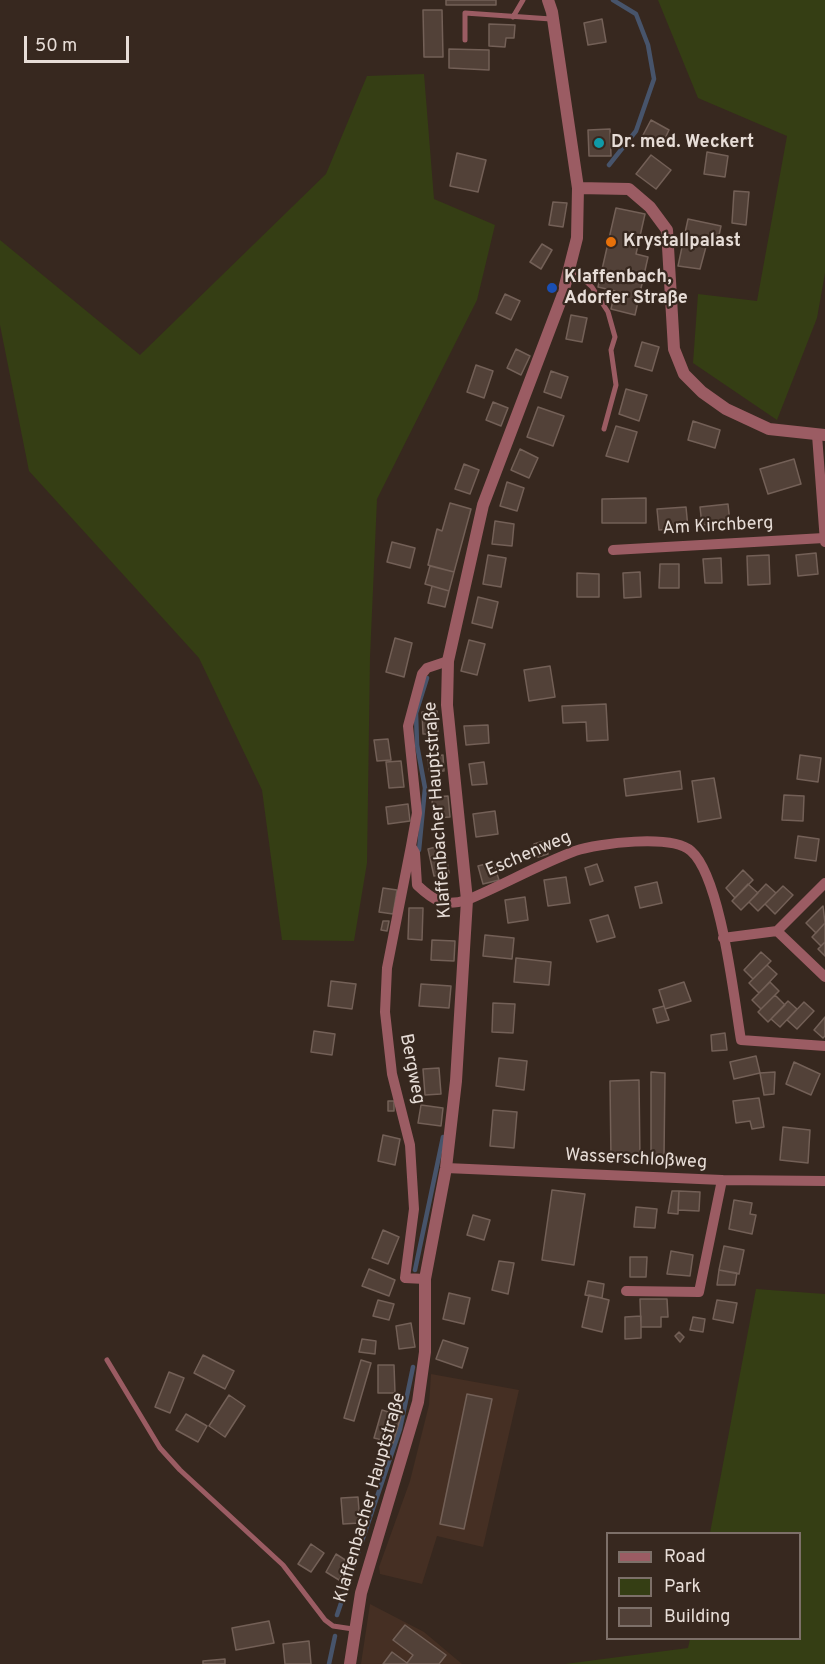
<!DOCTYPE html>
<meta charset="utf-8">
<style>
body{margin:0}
#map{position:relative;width:825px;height:1664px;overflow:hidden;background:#37281f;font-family:Overpass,sans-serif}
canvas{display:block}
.legend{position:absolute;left:606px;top:1532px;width:195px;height:108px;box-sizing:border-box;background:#37281f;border:2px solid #7d7069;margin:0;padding:8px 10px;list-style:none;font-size:18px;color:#e7ddd7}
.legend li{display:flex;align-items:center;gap:12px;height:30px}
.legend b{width:30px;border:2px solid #7d7069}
.scale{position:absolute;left:24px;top:36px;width:105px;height:27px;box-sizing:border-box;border:3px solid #e7ddd7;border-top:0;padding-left:8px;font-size:18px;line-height:21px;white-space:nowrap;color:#e7ddd7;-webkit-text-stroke:4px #37281f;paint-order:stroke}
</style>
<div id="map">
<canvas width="825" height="1664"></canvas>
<ul class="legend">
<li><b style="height:8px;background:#9b5c63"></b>Road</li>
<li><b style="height:16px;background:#353e14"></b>Park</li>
<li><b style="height:16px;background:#524138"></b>Building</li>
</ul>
<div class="scale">50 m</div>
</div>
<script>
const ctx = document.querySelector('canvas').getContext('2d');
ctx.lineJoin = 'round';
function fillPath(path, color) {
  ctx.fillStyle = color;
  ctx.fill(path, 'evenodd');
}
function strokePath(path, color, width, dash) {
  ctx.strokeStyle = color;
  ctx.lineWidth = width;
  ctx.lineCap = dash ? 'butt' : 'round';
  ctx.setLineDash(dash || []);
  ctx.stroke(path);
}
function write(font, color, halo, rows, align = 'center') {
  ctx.font = font + ' Overpass,sans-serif';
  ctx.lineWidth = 4.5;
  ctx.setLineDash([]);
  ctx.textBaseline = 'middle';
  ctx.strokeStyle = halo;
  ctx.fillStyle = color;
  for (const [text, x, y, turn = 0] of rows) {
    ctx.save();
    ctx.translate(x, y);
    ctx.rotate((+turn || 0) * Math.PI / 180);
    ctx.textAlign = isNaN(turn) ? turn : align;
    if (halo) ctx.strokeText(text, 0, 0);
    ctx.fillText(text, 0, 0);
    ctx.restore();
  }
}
const built = new Path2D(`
 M431,1374L519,1390L483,1547L437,1536L422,1584L380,1574L379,1567L410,1481L429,1405Z
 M370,1604L424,1632L462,1664H361Z`);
const green = new Path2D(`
 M658,0H825V273L817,318L777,420L693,363L698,294L757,301L787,136L698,98Z
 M424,74L434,199L495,225L477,300L377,499L370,657L367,863L354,941L282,940L262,790L199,658L29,471L0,325V240L140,355L326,174L367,76Z
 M756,1289L825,1294V1664H565L688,1648L690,1639L800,1638V1534L710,1533Z`);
const stream = new Path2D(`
 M609,165L636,131L654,79L648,45L636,14L613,0
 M419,850L425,788L417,745L416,713L427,678
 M415,1270L443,1137
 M337,1615L400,1429L413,1367
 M329,1664L335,1636`);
const building = new Path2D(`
 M446,0H496V5H446Z
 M423,10H442L443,57H424Z
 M602,19L606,42L588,45L584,23Z
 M489,24L515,25L514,38H506L505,47L489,46Z
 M449,49L489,50V70L449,68Z
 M651,120L669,130L661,147L642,137Z
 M610,129L611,156H589L588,130Z
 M707,152L728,156L725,177L704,174Z
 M457,153L486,160L478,192L450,186Z
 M651,155L671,170L656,189L636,174Z
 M734,191L749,192L746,225L732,223Z
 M553,202L567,203L563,227L549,225Z
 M616,208L645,214L636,254L648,257L635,315L611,309L615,291L598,287Z
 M688,219L721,226L717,245L707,243L700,269L678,266Z
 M542,244L552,250L541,269L530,262Z
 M505,294L520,301L511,320L496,313Z
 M571,315L587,318L582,342L566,339Z
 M642,342L659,347L652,371L635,366Z
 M516,349L530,356L521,375L507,368Z
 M476,365L493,371L484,398L467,392Z
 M551,371L568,377L561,398L544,392Z
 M626,389L647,395L639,421L619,414Z
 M493,402L508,408L501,426L486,420Z
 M538,407L564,416L553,446L527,437Z
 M693,421L720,430L715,448L688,440Z
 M616,426L637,432L628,462L606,456Z
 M520,449L538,458L529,478L511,470Z
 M794,459L801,484L768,494L760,469Z
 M464,464L479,470L470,494L455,489Z
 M507,482L524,488L517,511L500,506Z
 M646,498V523H602V499Z
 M450,503L471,509L454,572L428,565L437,529L442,531Z
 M728,504L730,523L702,525L700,507Z
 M686,507L688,528L659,530L657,509Z
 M495,521L514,524L512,546L492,544Z
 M392,542L415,548L410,568L387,562Z
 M816,553L818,574L798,576L796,555Z
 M488,555L506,558L501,587L483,584Z
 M769,555L770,584L748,585L747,556Z
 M721,558L722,583H705L703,559Z
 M660,564H679V588H659Z
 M430,566L454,572L449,591L425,584Z
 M640,572L641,597L624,598L623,573Z
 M577,573L599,574V597H577Z
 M432,586L449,591L445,607L428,603Z
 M478,597L498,602L492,628L472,623Z
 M395,638L412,643L404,677L386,672Z
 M469,640L485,644L477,675L461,671Z
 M550,666L555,697L529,701L524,670Z
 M606,704L608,740L587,741L586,722L563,723L562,706Z
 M437,711L438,734H423L422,712Z
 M488,725L489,743L466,745L464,726Z
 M388,739L391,760L377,761L374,740Z
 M443,755L444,771H429L428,756Z
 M800,755L821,758L818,782L797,779Z
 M401,761L404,787L389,788L386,762Z
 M484,762L487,784L472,785L469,764Z
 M680,771L682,789L626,796L624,779Z
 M714,778L721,818L698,822L692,781Z
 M784,795L804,796L803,821L782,820Z
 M448,796L450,817L433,818L432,797Z
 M408,804L410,821L388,824L386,807Z
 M495,811L498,834L476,837L473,814Z
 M798,836L819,839L816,861L795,858Z
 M544,841L548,854L538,857L534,844Z
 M444,845L449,873L434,876L428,849Z
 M493,862L499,880L483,884L478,866Z
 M597,864L603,881L590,885L585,868Z
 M743,870L753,880L735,898L726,888Z
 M566,877L570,903L548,906L544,880Z
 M657,882L662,903L640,908L635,887Z
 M748,884L758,893L741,910L732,901Z
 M766,884L776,893L758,911L749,902Z
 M783,886L793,895L775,914L765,904Z
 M383,888L397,890L393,914L379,912Z
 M525,897L528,920L508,923L505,900Z
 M823,906L825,923L816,933L806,923Z
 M409,908H423L422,940L408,939Z
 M608,915L615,937L597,942L590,920Z
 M383,921H389L387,931L381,930Z
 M825,923V942L821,946L812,937Z
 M485,935L514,938L512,959L483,956Z
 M432,940L455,941L454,961L431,960Z
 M825,942V956L818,949Z
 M761,952L771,961L753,979L744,970Z
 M516,958L551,962L549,985L514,982Z
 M767,965L777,974L759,993L749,983Z
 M331,981L356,984L352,1009L328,1006Z
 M684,982L691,1001L665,1009L659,990Z
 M770,982L779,991L761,1009L752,1000Z
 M421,984L451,986L449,1008L419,1006Z
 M775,995L785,1005L768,1022L758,1012Z
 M788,1001L797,1009L780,1027L771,1019Z
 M804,1002L814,1011L797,1029L787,1020Z
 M493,1003L515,1004L513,1033L492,1032Z
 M664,1006L669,1020L657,1023L653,1009Z
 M825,1017V1036L823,1038L814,1030Z
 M314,1031L335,1034L332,1055L311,1052Z
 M725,1033L727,1050L712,1051L711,1035Z
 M756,1056L760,1073L734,1079L730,1062Z
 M499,1058L527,1061L524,1090L496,1086Z
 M794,1062L820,1074L811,1095L786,1084Z
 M439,1068L441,1094L425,1095L423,1069Z
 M651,1072L665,1073L664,1157L651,1156Z
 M775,1072L774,1094L764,1095L760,1073Z
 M639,1080L640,1159L611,1160L610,1081Z
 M759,1098L764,1127L752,1129L750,1121L736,1123L733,1101Z
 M388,1101H394V1111H388Z
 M421,1105L443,1108L441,1126L418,1123Z
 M493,1110L517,1112L514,1148L490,1146Z
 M783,1127L810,1130L808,1163L780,1160Z
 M383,1135L400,1139L395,1165L378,1161Z
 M552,1190L585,1194L574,1265L542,1260Z
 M672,1191H679L678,1214L668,1213Z
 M679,1191L700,1192L699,1211L678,1210Z
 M734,1200L752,1203L750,1214L756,1215L752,1234L729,1229Z
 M636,1207L657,1209L655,1228L634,1227Z
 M473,1215L490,1220L484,1240L467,1235Z
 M383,1230L399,1237L388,1264L372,1258Z
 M724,1246L744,1250L739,1274L719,1270Z
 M671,1251L693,1255L690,1276L667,1274Z
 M630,1257H647L646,1277H630Z
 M499,1261L514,1263L508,1294L492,1290Z
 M369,1269L395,1280L389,1296L362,1286Z
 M719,1270L737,1273L735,1285H717Z
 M588,1281L604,1284L602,1298L585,1295Z
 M449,1293L470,1298L464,1324L443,1319Z
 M589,1295L609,1300L602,1332L582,1327Z
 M640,1299H667L668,1317H661V1327H641Z
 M378,1300L394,1304L389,1320L373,1316Z
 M717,1300L737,1303L733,1323L713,1319Z
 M641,1316V1338L625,1339V1317Z
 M693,1317L705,1319L703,1332L690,1330Z
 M411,1323L415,1347L399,1349L396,1326Z
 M679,1332L684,1337L680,1342L675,1336Z
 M362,1339L376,1341L375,1354L359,1352Z
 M443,1340L468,1348L462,1368L436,1359Z
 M203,1355L234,1371L225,1389L194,1373Z
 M361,1360L371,1363L354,1421L344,1418Z
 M378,1365H394L395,1393H378Z
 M169,1372L184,1378L170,1413L155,1407Z
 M467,1394L492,1399L464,1529L440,1524Z
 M229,1395L245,1406L225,1437L209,1426Z
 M382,1410L401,1416L393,1443L374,1438Z
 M186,1414L207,1426L198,1442L176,1430Z
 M358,1497L360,1523L343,1524L341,1498Z
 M311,1544L324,1553L311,1572L298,1564Z
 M336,1554L350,1563L339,1580L326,1572Z
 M269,1621L274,1643L236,1650L232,1628Z
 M405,1625L446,1655L439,1664H383L392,1652L407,1663L413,1655L393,1640Z
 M309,1641L311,1664H285L283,1644Z
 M225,1659V1664H203V1661Z`);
const service = new Path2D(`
 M513,17L523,0
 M465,40V13L551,19
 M571,268L592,287L608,312L615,337L611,350L616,385L604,429
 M107,1360L160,1448L180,1470L283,1565L325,1620L333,1626L353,1629`);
const minor = new Path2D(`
 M817,435L825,542
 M613,550L824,538
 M448,661L427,668L422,674L408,726L417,813L411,846L415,853L417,885C434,901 444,907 467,900C503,885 538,865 575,851C599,843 672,834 691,851C721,877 734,999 741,1040L825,1046
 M411,846L387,968L385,1012L392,1074L410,1145L414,1209L405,1278L425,1279
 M777,931L825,883
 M723,938L777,931L825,977
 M446,1168L722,1180L825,1181
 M626,1291L699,1292L722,1180`);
const tertiary = new Path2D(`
 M578,188L629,189L650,207L667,230L674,349L684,374L702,392L726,409L769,429L825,435
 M350,1664L361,1593L418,1402L425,1352V1279L446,1168L456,1081L467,900L447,705L448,661L483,505L562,297L577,238L578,188L552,12L548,0`);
const markers = [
 [599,143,6,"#0f9aa8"],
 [611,242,6,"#e8710a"],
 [552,288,6,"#1a4fb4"]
];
const poiNames = [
 ["Dr. med. Weckert",611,143],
 ["Krystallpalast",623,242],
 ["Klaffenbach,",564,278],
 ["Adorfer Straße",564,299]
];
const streetNames = [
 ["Am Kirchberg",718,527,-3],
 ["Klaffenbacher Hauptstraße",439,810,-94],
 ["Eschenweg",529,855,-23],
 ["Bergweg",411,1069,79],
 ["Wasserschloßweg",636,1160,3],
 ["Klaffenbacher Hauptstraße",371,1498,-74]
];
fillPath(built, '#452f23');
fillPath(green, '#353e14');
strokePath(stream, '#47546b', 4.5);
fillPath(building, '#524138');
strokePath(building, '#736057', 1.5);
strokePath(service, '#9b5c63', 5);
strokePath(minor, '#9b5c63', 10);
strokePath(tertiary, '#9b5c63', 12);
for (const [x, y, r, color] of markers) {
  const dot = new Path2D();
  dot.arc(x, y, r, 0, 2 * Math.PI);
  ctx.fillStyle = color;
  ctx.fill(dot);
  strokePath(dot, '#37281f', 2);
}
write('bold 18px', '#e7ddd7', '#37281f', poiNames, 'left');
write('18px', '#e7ddd7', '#37281f', streetNames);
</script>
